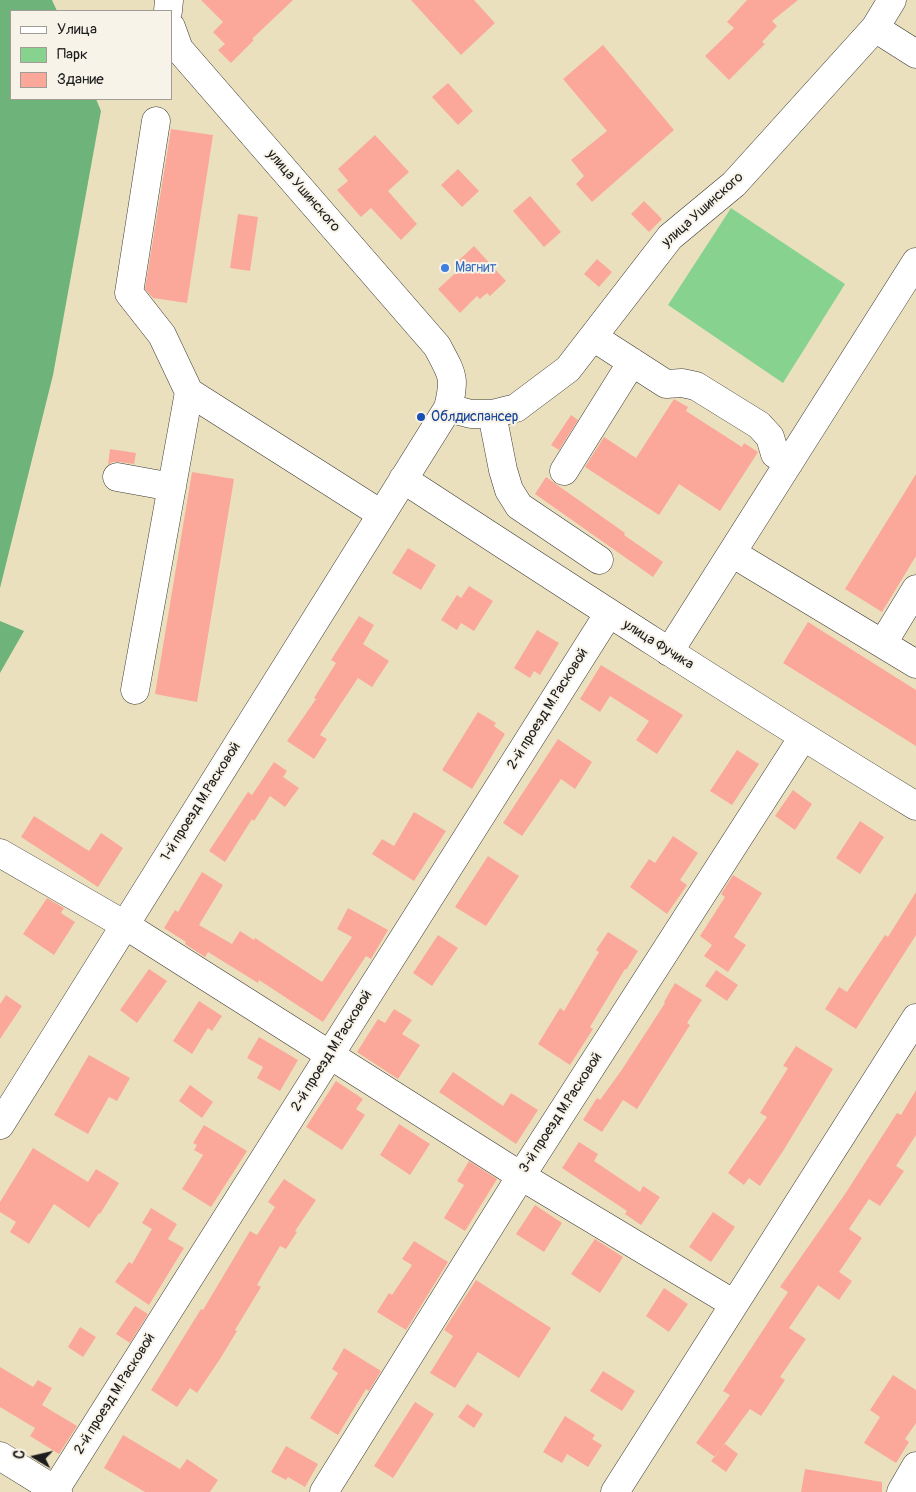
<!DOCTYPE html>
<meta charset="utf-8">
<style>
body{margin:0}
#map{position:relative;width:916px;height:1492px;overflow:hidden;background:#eae0be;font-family:Pangolin,sans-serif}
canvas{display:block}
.legend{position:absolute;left:10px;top:10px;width:162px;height:90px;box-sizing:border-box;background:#f7f3e8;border:1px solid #9f9d96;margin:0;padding:6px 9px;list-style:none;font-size:15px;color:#1c1c1c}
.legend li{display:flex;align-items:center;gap:10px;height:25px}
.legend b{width:25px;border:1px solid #9f9d96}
.north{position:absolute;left:10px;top:1432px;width:50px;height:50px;-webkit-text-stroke:4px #f7f3e8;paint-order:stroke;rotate:279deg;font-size:14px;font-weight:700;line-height:20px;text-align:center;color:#1c1c1c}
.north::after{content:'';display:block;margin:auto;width:18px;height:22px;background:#1c1c1c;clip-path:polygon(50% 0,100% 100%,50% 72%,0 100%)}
</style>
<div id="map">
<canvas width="916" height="1492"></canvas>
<ul class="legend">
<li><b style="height:6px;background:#fff"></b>Улица</li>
<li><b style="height:14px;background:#88d28f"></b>Парк</li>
<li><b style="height:14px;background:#fba89a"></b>Здание</li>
</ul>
<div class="north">С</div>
</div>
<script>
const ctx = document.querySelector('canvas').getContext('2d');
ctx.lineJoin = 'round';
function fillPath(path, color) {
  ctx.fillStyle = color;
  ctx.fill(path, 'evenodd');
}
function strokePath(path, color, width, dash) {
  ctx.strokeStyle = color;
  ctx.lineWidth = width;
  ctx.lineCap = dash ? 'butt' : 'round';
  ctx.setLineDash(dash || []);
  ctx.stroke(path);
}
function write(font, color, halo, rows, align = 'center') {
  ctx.font = font + ' Pangolin,sans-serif';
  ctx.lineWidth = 4;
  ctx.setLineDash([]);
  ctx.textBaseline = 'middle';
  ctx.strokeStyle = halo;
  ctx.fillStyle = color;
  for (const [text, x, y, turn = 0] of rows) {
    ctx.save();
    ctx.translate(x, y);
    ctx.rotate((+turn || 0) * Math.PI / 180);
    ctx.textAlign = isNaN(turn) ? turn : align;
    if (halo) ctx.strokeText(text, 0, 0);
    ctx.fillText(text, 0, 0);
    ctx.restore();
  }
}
const green = new Path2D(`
 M731,208L845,284L783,383L668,305Z`);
const forest = new Path2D(`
 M0,0H52L57,11H11V99H96L101,111L53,375L0,588Z
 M0,621L24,631L0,673Z`);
const building = new Path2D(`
 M201,0H293L252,39L254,40L231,63L218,50L225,44L213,32L223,22Z
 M411,0H474L495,23L461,55Z
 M747,0H798L772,21L777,26L762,42L765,44L729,80L705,56L734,28L727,22Z
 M603,45L674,130L592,202L576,184L584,176L571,160L607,131L563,79Z
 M448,83L473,111L458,125L432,97Z
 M171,129L213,135L187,303L153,298L145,289Z
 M375,135L409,172L388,191L417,224L401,240L371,208L361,217L337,190L348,181L338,169Z
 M458,169L479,191L462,207L441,185Z
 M530,196L561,232L544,247L513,211Z
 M644,201L662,219L649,232L631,214Z
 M238,214L258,217L250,271L230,268Z
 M474,246L506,281L490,296L487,293L480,299L477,296L460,313L438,289L463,266L458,261Z
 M597,259L612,272L599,287L584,274Z
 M674,399L688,407L686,411L742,447L744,443L758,452L720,511L679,484L659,515L585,467L604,437L636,458Z
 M571,415L578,420L559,450L551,445Z
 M110,449L136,453L134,464L119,462H112L108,465Z
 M192,472L234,479L197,702L155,694Z
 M916,474V556L882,612L845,589Z
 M546,477L625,533L624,535L663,562L653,577L535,494Z
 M408,548L436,565L421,590L392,573Z
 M469,586L493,601L474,631L461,623L457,630L441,620L457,595L461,598Z
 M359,616L374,625L363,644L389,661L372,687L358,678L320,735L327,739L314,759L287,741L316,699L314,698L336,663L331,660Z
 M808,622L916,690V746L783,663Z
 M537,630L559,643L540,675L534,671L530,678L514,668Z
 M601,665L683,715L657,754L636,740L649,721L610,696L600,712L580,699Z
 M478,712L496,723L494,726L505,734L472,789L442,770Z
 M558,739L592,762L575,789L561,779L522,836L503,823Z
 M737,750L759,764L732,805L710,791Z
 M274,762L287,771L283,777L299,788L285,807L270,796L254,821L252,819L225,862L209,851L248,792L252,795Z
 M793,790L812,804L795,830L775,816Z
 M414,812L446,831L414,881L372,854L382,839L394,846Z
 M34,816L89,851L101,833L123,848L98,887L21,837Z
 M860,821L884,837L860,874L836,858Z
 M673,836L698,853L680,880L687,885L667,914L630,887L649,859L655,863Z
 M488,856L519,876L486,926L455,907Z
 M202,872L223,885L199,925L232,944L240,931L254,940L255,938L322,982L352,937L337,929L348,908L388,930L371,959L366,956L323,1022L259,980L258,983L208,952L205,957L185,944L186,942L164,928L175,910L178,912Z
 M733,875L762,893L734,937L746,945L728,972L704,956L712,945L700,936L725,897L721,894Z
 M916,892V935L856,1029L825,1009L839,987L847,992L885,935L888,937Z
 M47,898L64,908L61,913L75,922L54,955L23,934Z
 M608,932L638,951L626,970L625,969L590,1027L593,1029L570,1065L538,1044L560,1008L564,1011L599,952L596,950Z
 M438,935L458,948L432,986L413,973Z
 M149,969L167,981L137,1023L120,1010Z
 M716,970L738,985L727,1001L705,986Z
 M675,983L702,1000L687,1023L690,1025L637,1109L623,1100L602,1132L583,1120L597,1098L600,1100L621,1071L665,1003L664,1002Z
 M6,995L22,1006L0,1039V1004Z
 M199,1001L222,1016L212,1031L208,1028L192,1054L173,1041Z
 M394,1009L412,1020L402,1034L420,1045L398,1079L357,1052L378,1019L385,1023Z
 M259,1037L298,1060L280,1091L257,1078L263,1067L247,1058Z
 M796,1046L833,1069L783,1151L760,1186L749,1178L744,1185L728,1173L767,1117L760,1113L788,1068L783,1066Z
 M89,1055L130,1078L117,1101L109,1097L88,1134L54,1115Z
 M453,1072L503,1106L511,1093L538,1110L516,1144L439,1092Z
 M336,1081L363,1099L356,1109L365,1115L342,1150L306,1127Z
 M190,1085L213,1102L202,1118L179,1101Z
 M916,1090V1135L896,1166L904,1171L880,1206L869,1199L849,1229L862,1238L839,1272L852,1281L839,1300L818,1285L789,1328L806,1339L780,1377L785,1380L761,1416L750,1409L715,1457L696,1443L730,1395L723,1391L788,1292L780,1287L845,1194L897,1113L901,1115Z
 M399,1124L430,1144L410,1175L380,1155Z
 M204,1125L247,1151L211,1207L182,1189L203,1155L194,1150L197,1145L193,1143Z
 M579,1142L598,1154L594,1161L640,1192L643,1186L660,1197L641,1225L625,1214L627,1211L562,1168Z
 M33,1148L88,1182L96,1169L119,1183L100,1214L99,1213L89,1228L54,1204L29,1244L10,1232L16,1222L0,1212V1202Z
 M469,1161L497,1179L465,1231L444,1218L464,1185L457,1181Z
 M284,1179L316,1200L295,1231L297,1232L286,1249L280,1246L257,1285L261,1287L235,1330L237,1331L220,1359L197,1393L190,1388L177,1407L151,1390L201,1309L203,1310L250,1231L257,1235L275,1207L268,1202Z
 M535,1205L562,1223L544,1252L516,1234Z
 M151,1208L177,1224L168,1239L184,1248L149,1305L115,1282L129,1262L132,1264L152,1229L142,1223Z
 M713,1212L735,1227L711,1262L689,1247Z
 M595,1239L623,1257L600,1293L571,1274Z
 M414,1241L448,1262L406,1330L377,1312L389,1293L392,1295L412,1265L402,1259Z
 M476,1280L551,1328L519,1378L478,1352L455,1388L430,1373L453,1336L444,1330Z
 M664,1288L688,1304L669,1332L646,1316Z
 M135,1306L148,1314L130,1343L116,1334Z
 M80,1327L96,1337L83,1357L68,1347Z
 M344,1348L381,1371L369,1391L366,1389L338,1435L310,1418L338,1373L332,1369Z
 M0,1367L33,1387L38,1380L52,1388L42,1405L77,1426L59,1454L30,1436L35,1428L0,1407Z
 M603,1371L635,1391L622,1411L590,1391Z
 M893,1375L916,1390V1423L905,1439L909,1442L896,1463L864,1443L880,1417L870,1410Z
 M415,1402L434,1414L393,1478L374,1466Z
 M467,1404L483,1414L474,1428L458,1417Z
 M565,1416L595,1435L592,1439L602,1445L588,1467L567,1454L562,1463L543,1452Z
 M123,1435L180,1469L187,1459L218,1480L210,1492H145L104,1468Z
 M725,1444L738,1454L726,1472L711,1461Z
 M286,1446L318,1464L305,1487L288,1477L286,1480L271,1472Z
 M805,1469L882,1482V1492H801Z`);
const minor = new Path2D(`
 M168,11L169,0
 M875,28L916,54
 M593,337L666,384L682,383L696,386L759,425L770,437L775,454L789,463
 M189,392L381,514
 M448,408L471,414H492L516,408L568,369L670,237L734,184L875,28L892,0
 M492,414L503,470L509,490L519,506L599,560
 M564,471L632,362
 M117,477L172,487
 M403,479C573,590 742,700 916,806
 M732,553L916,664
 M883,643L916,589
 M669,652L916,262
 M135,690L189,392L162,335L129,293L156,121
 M0,853L125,925L521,1176L734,1304
 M0,1125L448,408C456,376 452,375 437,346L179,49L171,27
 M0,1456L58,1492
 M55,1490L609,613
 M324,1492L521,1176L803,737
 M615,1492L916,1018
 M901,1492L916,1466`);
const markers = [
 [445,268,5,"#3f7fe0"],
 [421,417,5,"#1a4fb4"]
];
const streetNames = [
 ["улица Ушинского",303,191,49],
 ["улица Ушинского",703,210,-42],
 ["улица Фучика",658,645,32],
 ["2-й проезд М.Расковой",548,709,-58],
 ["1-й проезд М.Расковой",201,802,-58],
 ["2-й проезд М.Расковой",332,1051,-58],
 ["3-й проезд М.Расковой",561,1113,-57],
 ["2-й проезд М.Расковой",115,1394,-58]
];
const shopNames = [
 ["Магнит",455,268]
];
const transitNames = [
 ["Облдиспансер",431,417]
];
fillPath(green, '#88d28f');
fillPath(forest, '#6eb47a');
fillPath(building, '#fba89a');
strokePath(minor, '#3b3934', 29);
strokePath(minor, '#fff', 28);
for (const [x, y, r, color] of markers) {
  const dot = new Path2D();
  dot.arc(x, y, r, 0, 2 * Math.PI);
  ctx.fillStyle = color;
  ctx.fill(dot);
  strokePath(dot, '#f7f3e8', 2);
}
write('14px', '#1c1c1c', '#f7f3e8', streetNames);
write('14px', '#366cbe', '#f7f3e8', shopNames, 'left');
write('14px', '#164399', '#f7f3e8', transitNames, 'left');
</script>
